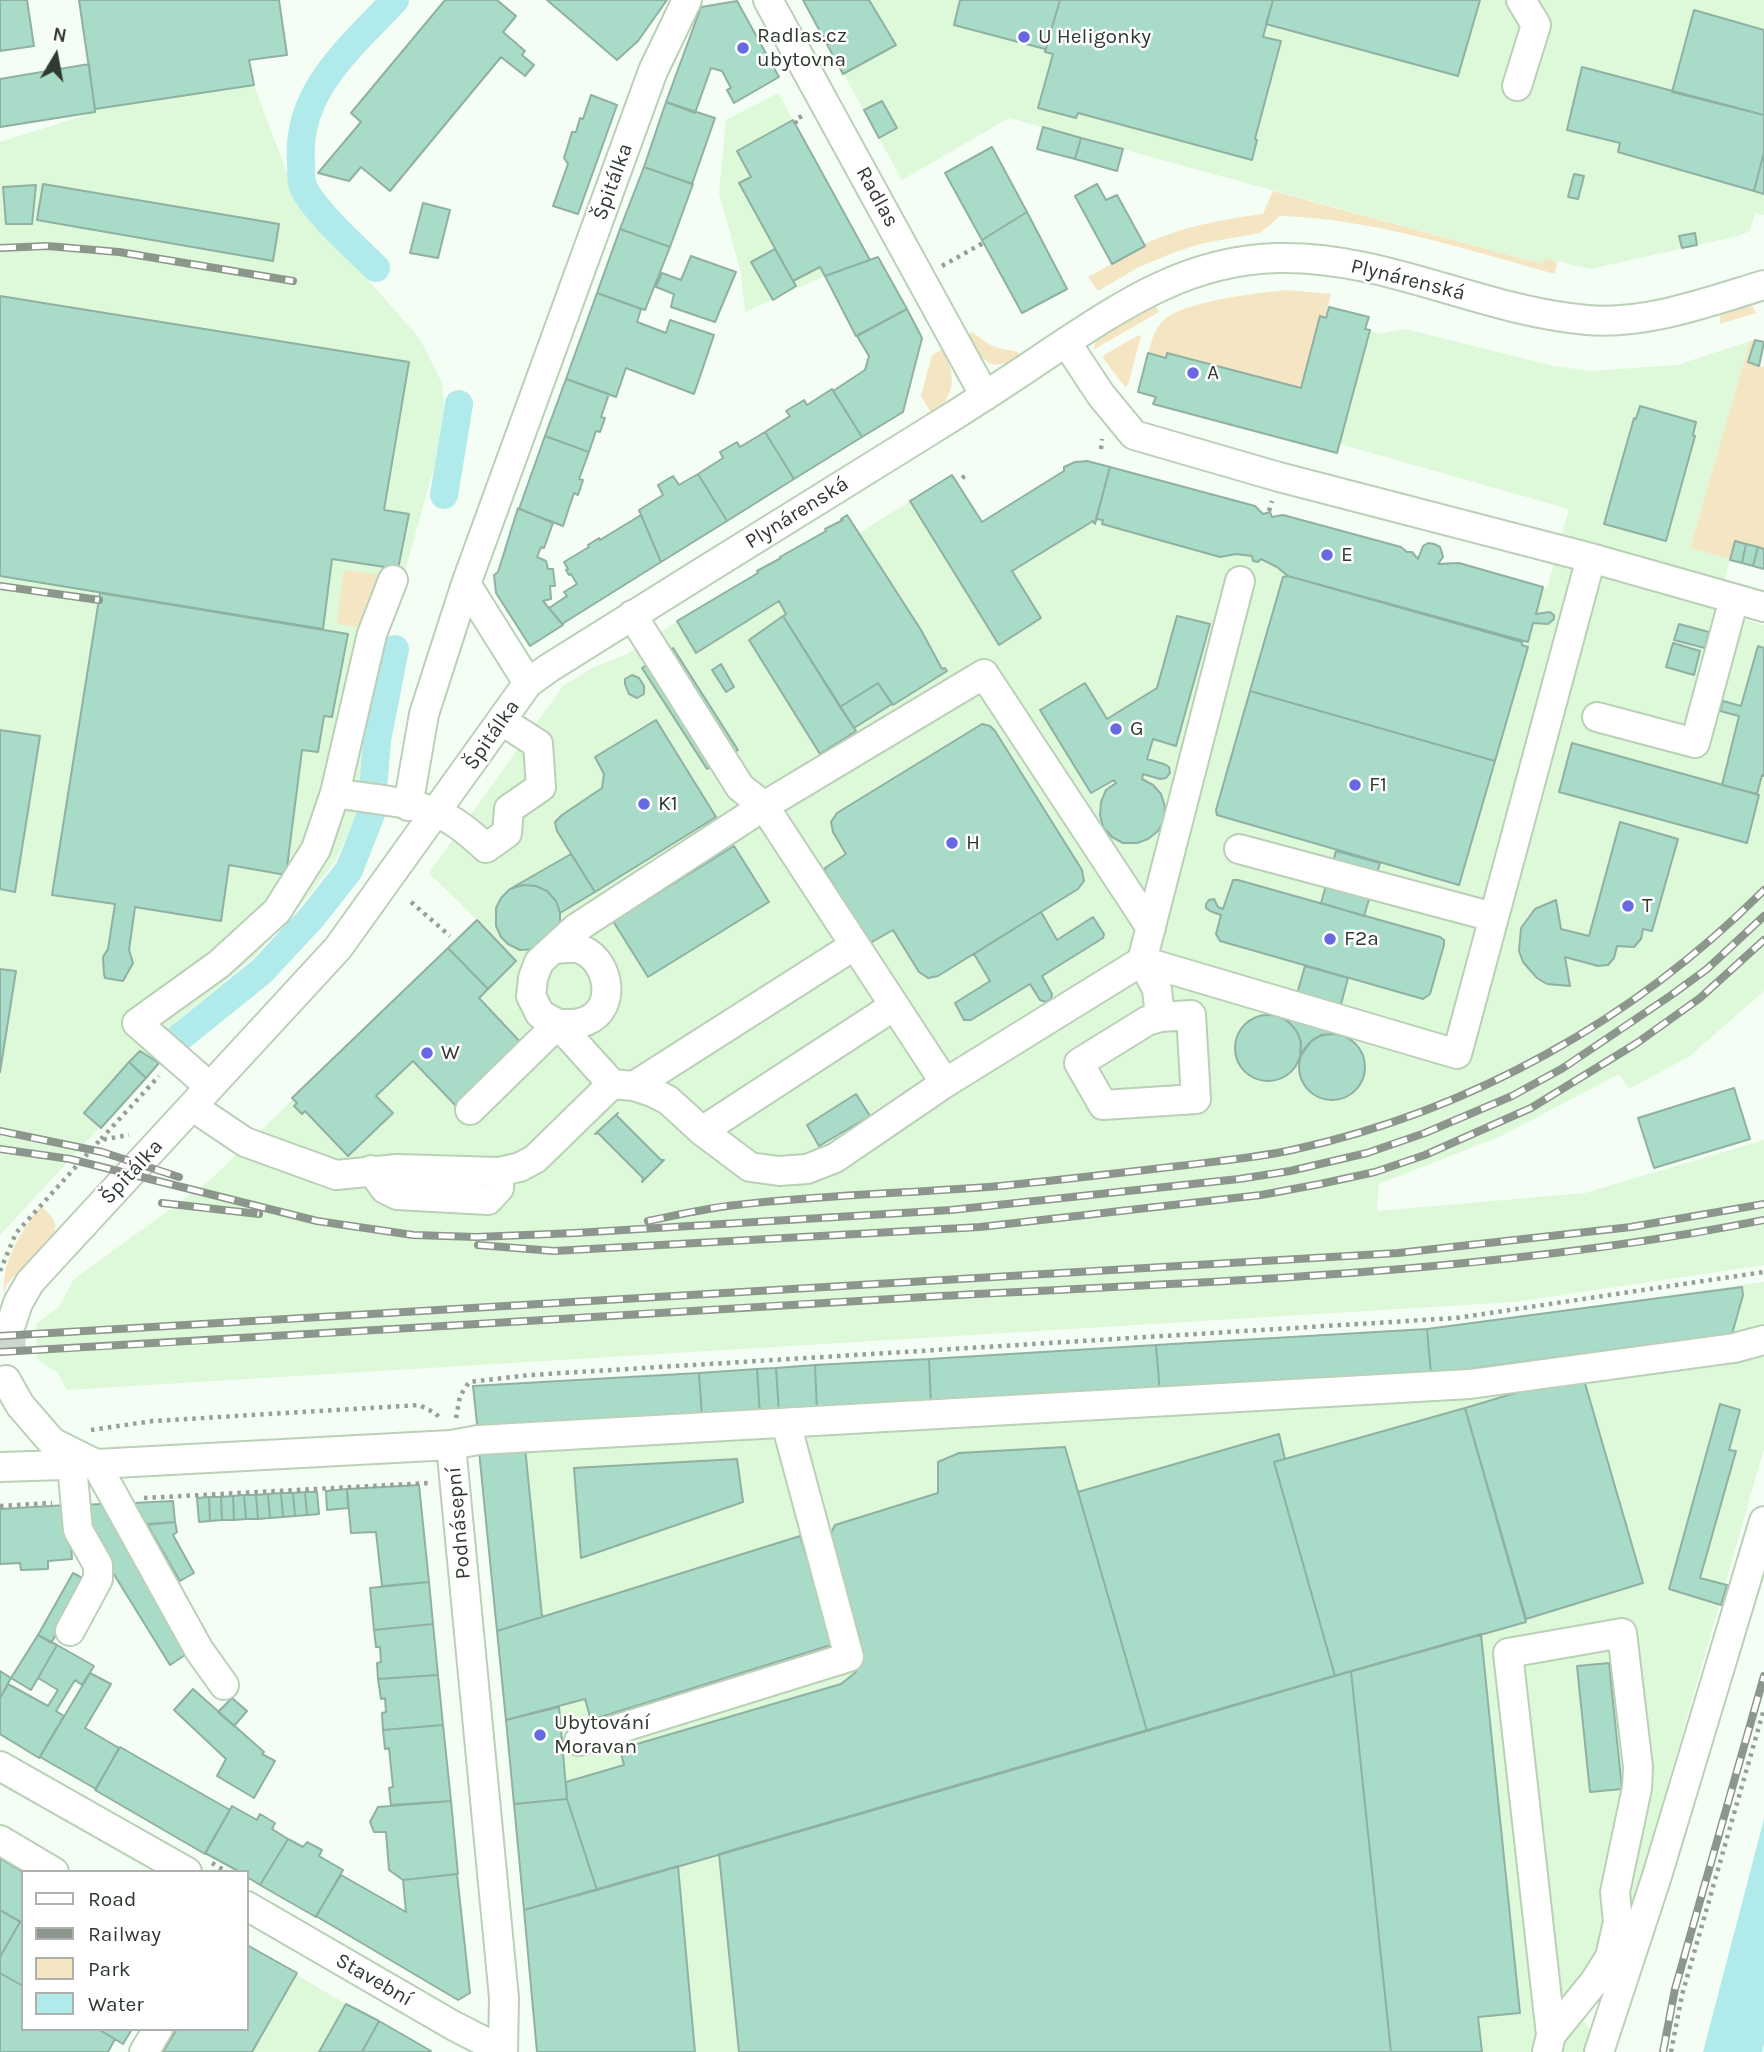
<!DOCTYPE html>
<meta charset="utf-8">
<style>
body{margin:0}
#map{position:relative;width:1764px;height:2052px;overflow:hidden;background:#f5fef4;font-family:Karla,sans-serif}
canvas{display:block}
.legend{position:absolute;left:21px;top:1870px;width:228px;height:161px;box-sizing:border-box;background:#fff;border:2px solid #adb0ac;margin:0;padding:9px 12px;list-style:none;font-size:21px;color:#313a30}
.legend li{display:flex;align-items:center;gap:14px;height:35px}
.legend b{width:35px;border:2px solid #adb0ac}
.north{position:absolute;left:21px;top:21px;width:70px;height:70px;-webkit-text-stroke:5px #fff;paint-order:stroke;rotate:10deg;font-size:19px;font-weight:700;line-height:28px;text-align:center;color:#313a30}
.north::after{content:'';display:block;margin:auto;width:24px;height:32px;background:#313a30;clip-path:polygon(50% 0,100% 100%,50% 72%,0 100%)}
</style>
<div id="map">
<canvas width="1764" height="2052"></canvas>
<ul class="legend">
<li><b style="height:9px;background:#fff"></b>Road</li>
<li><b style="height:9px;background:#8d968c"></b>Railway</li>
<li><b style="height:19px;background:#f4e5c3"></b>Park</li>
<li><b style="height:19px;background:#b0eaeb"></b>Water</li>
</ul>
<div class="north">N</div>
</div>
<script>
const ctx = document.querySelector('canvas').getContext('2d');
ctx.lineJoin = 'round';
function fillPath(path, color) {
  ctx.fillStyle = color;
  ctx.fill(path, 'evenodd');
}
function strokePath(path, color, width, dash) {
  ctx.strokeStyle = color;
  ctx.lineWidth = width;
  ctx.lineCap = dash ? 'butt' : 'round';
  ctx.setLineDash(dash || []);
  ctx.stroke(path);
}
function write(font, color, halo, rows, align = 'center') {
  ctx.font = font + ' Karla,sans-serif';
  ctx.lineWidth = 5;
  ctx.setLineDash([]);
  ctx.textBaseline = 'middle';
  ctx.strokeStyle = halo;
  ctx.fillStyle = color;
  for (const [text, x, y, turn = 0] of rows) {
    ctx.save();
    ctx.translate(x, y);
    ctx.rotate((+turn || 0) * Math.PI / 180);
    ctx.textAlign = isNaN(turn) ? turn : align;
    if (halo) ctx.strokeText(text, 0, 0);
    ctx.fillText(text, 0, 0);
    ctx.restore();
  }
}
const built = new Path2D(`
 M803,0H1764V215L1755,213L1750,231L1738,236L1590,269L1545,258L1542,264L1009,118L902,180Z
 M254,85L290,181L317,222L420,339L442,383L444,406L434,468L404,574L382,641L364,737L356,816L336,860L302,904L253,958L172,1025L186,1044L164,1058L0,1235V142L95,112V109Z
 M778,93L870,260L825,276L745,312L741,273L719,193L726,120Z
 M1320,316L1369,317L1366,329L1380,334L1405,329L1554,366L1591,371L1677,365L1750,341L1690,548L1730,559L1716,612L1764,625V991L1690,1056L1629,1089L1619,1074L1501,1136L1379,1184L1377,1211L1585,1193L1764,1140V1265L1515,1302L67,1390L58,1373L37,1359L36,1324L58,1308L74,1279L209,1181L477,920L429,873L563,686L592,668L627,654L710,600L757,573L763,567L826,531L825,529L842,520L841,519L847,515L859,533L952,475L982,522L1075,462L1087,461L1255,506L1263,514L1270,512L1272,517L1283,515L1401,547L1405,551L1412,552L1418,559L1421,548L1426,543L1434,544L1440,547L1443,557L1439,564L1449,562L1461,564L1547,588L1569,509L1340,444L1337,453L1153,404L1155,396L1138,392L1148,353L1165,358L1167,353Z
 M1764,1282V1449L1613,1975L1579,2016L1597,2037L1584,2052H537L473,1386L1427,1329Z
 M247,1946L346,2004L433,2052H163L176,2029H247Z`);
const green = new Path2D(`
 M1273,191L1542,264L1545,258L1557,261L1555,274C1464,249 1374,219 1280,216L1260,233L1204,243L1175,252L1137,268L1098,291L1088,277L1144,246V244C1183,227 1221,219 1263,214Z
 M1287,290L1331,294L1325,317H1320L1301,388L1168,353L1166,358L1148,353C1151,343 1154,331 1161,323C1179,301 1258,293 1287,290Z
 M1154,303L1159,312L1093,350L1097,339L1102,335Z
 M1747,305L1753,307L1756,313L1720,324V314Z
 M973,332C981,339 988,345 999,348C1007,351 1015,349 1021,355C990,374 984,363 967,335Z
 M1139,335L1141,336L1128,385L1125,387L1103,358L1104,355Z
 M1755,340L1748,362L1764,367V549L1735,542L1730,559L1690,548L1750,341Z
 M943,349C955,374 958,397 931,413L921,396L932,355Z
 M344,570L382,575L364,629L337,623Z
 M41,1206C50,1215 59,1220 54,1233L7,1284L4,1293C2,1259 21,1232 41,1206Z`);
const water = new Path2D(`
 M1764,1819V2044L1762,2052H1703Z`);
const canal = new Path2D(`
 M376,268C357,249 309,207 302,183C301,176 301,168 301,161C296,91 351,47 395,0
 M444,495L459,404
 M180,1037L262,971L312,917L349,870L371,814L377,740L395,649`);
const building = new Path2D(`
 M0,0H27L34,46L0,51Z
 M79,0H279L287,55L249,60L254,85L95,109Z
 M445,0H497L516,16L503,32L525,51L522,55L534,65L525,76L501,57L390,191L361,167L349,181L318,173L361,122L351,113Z
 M547,0H667L638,41L617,60Z
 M803,0H869L896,45L843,74Z
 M960,0H1060L1045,52V49L954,25Z
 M1060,0H1273L1263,37L1281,41L1255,139L1257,140L1252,160L1078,113L1076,118L1038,108L1053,54L1045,52Z
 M1273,0H1480L1458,76L1266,24Z
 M737,1L779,77L734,103L727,90L731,88L722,71L711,68L695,113L666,102L701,7Z
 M1694,10L1764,30V115L1672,92Z
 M89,64L95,112L0,127V79Z
 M1582,67L1764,115V152L1754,191L1618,152L1620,143L1567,130Z
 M591,95L617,105L578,214L553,206L568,164L564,158L572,132H576L580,118L583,119Z
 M882,101L897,128L879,138L864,110Z
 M666,102L715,118L692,184L644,167Z
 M793,120L870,260L825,276L820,267L793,281L739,183L751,177L737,151Z
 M1043,127L1081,138L1075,159L1037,149Z
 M1081,138L1123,149L1117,171L1075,159Z
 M992,147L1027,212L982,240L945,173Z
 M1764,152V194L1754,191Z
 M644,167L693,184L670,247L620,229Z
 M1574,174L1584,176L1578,199L1568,197Z
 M43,184L279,224L273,261L37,220Z
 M1097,184L1106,200L1117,195L1145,246L1112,264L1075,196Z
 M36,185L32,224H6L3,187Z
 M423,203L450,210L438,258L410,253Z
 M1027,212L1067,289L1022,313L982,240Z
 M620,229L670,247L645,310L597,293Z
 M1695,233L1697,245L1682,248L1679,236Z
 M775,249L796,286L773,300L751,262Z
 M691,256L736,272L715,322L671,307L674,294L656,287L662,273L681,280Z
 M878,257L907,309L856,336L825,276Z
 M597,293L641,309L637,322L666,333L670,320L714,335L694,394L626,368L616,397L566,379Z
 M0,296L409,362L384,510L409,514L398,569L332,559L323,629L0,576Z
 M1329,307L1369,317L1365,329L1370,330L1337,453L1153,404L1156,397L1138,392L1148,353L1166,358L1167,353L1301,388L1320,316L1326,318Z
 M907,309L922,338L903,412L862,437L833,391L865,370L869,356L857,336Z
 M1755,340L1764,342L1759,366L1748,362Z
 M566,379L609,394L601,417L605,418L600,432L596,431L589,452L545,436Z
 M832,389L862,437L794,479L765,432L790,416L786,411L804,400L807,405Z
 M1640,406L1696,422L1693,435L1695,436L1666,541L1604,524L1634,418L1636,419Z
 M765,432L794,479L727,521L698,474L723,458L720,452L737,442L740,447Z
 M545,436L589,452L579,479L583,480L578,495L574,493L563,526L519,509Z
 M1087,461L1110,467L1095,524L1093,521L1012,571L1041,618L999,645L910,501L952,475L982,522L1064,471V467L1075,462Z
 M1110,467L1255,506L1263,514L1270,512L1272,517L1283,515L1401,547L1407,552H1412L1418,559L1423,546L1428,543L1434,544L1440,547L1442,553L1443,557L1438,564L1459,563L1543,587L1536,614L1550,612L1554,615V619L1548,624L1533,623L1528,642L1288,576L1277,567L1261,559L1258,562L1253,561L1252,556L1236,554L1220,557L1102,524L1103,520L1096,519Z
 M698,474L727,521L661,562L639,510L663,495L658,485L673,476L679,485Z
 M518,508L553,523L544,548L541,547L537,557L546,561L548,569H553L555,586H550L551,599L543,601L563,625L530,646L496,593L494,575L498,572Z
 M641,515L661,562L562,624L549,608L567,596L564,592L577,584L571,574L569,575L566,570L568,569L564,562L589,547L588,545L599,538L600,540Z
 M847,515L921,630L942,669L945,668L947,671L893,705L878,683L840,707L783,616L786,614L779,601L696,653L677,621L758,573L757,571L781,558L780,557L826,531L825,529L843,520L841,519Z
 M1735,541L1746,544L1742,563L1730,560Z
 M1746,544L1758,547L1753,566L1742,563Z
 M1758,547L1764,549V569L1753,566Z
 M1288,576L1522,642V645L1528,647L1495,761L1250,691L1283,577Z
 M100,593L348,634L332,717L324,716L318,752L302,750L286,875L229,865L221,921L135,907L129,950L133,963L123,981L105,978L104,974L103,957L108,949L115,904L52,895Z
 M783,616L856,731L820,754L749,640Z
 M1177,616L1210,624L1176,746L1153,739L1147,759L1164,764L1169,767L1170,773L1166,778L1160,779L1143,774L1142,779L1153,785L1161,794L1165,807L1164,820L1158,831L1148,839L1137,843H1123L1112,837L1103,827L1100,815L1101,802L1106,790L1116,783L1114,780L1091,793L1040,710L1085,683L1107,719L1157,688Z
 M1679,624L1709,632L1705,648L1674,640Z
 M1673,643L1700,651L1694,675L1666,667Z
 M1758,646L1764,648V776L1762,775L1757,794L1722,785L1739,716L1720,711L1723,701L1741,706Z
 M673,648L738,750L707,769L642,668Z
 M721,664L734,687L726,692L712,670Z
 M632,675L639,678L644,686V694L637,698L629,694L625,684V679Z
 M878,683L892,704L854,728L840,707Z
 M1250,691L1495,761L1459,885L1217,815L1216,810Z
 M656,720L716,817L595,892L557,831L555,822L562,815L602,788L604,774L595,757Z
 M982,724L990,726L995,731L1082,870L1084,881L1078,889L938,976L928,978L919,972L893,930L872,942L867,940L825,871V868L846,854L833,832L831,822L837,813Z
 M0,730L40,736L15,892L0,889Z
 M1572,743L1759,795L1747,843L1559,792Z
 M1620,822L1678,839L1652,931L1643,929L1641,939L1634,947L1617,946L1614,958L1608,965L1598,966L1565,957L1570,986L1547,984L1537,978L1523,962L1519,951L1521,928L1535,909L1556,900L1561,929L1589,936Z
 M734,846L769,902L648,977L613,921Z
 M1336,851L1380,863L1364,916L1321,903Z
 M571,854L595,892L560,913L556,901L547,891L536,886L523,885L510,889Z
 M1233,880H1238L1440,937L1444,940V945L1430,994L1423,999L1220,941L1216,934L1221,915L1210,911L1206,908V904L1209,900L1214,899L1218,907L1223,909Z
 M523,885L536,886L547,891L556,901L560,913V925L538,949L520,950L508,944L501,937L496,926V908L501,898L510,889Z
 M1041,912L1057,940L1093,917L1104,934L1103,938L1042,976L1052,994L1051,999L1046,1002L1040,1000L1030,984L971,1020H964L955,1003L990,981L974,954Z
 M477,920L516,961L488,989L448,948Z
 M448,948L488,989L479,998L524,1046L458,1108L413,1061L376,1096L393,1113L348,1156L305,1111L302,1114L294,1106L297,1103L292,1098Z
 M1305,966L1348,978L1333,1034L1321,1035L1312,1040L1300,1057L1301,1042L1297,1032L1289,1022Z
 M0,969L16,971L0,1072Z
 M1235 1048a33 33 0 1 1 66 0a33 33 0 1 1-66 0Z
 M1299 1067a33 33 0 1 1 66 0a33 33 0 1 1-66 0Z
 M140,1051L159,1063L146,1078L129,1062Z
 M129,1062L146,1078L101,1128L84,1113Z
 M1734,1088L1750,1139L1654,1168L1638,1118Z
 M856,1094L870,1116L819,1146L807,1125Z
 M618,1113L616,1115L661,1160H664L642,1182L643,1178L598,1133L595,1134Z
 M1742,1287L1743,1295L1732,1334L1431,1374L1427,1329Z
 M1427,1329L1431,1374L1160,1393L1156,1345Z
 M1156,1345L1160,1393L931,1405L929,1359Z
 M929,1359L931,1405L817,1412L815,1365Z
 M815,1365L817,1412L779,1414L776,1368Z
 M776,1368L779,1414L760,1415L757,1369Z
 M757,1369L760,1415L702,1418L699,1373Z
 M699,1373L702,1418L478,1433L473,1386Z
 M1582,1373L1643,1583L1526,1619L1465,1408Z
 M1720,1404L1740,1410L1729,1450L1736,1451L1700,1578L1727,1585L1721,1605L1669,1589Z
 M1465,1408L1526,1622L1335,1676L1274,1462Z
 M1279,1434L1285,1459L1274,1462L1335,1676L1147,1731L1078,1492Z
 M525,1447L542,1617L497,1631L479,1451Z
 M1065,1447L1147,1731L597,1890L567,1799L566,1782L624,1765L620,1749L841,1684L856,1672L861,1643L829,1537L835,1525L938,1493V1462L959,1453Z
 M737,1459L743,1502L581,1558L574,1468Z
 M419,1485L429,1582L382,1586L376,1532L351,1533L347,1489Z
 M347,1489L348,1508L327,1510L326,1491Z
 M305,1492H317L319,1514L307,1515Z
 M305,1492L307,1515L295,1516L293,1493Z
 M281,1493L283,1517L270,1518L268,1494Z
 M281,1493H293L295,1516L283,1517Z
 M268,1494L270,1518L258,1519L256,1495Z
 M244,1495H256L258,1519H246Z
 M244,1495L246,1519L234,1520L233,1496Z
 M233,1496L234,1520H222L221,1497Z
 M209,1497H221L222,1520L210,1521Z
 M209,1497L210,1521L199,1522L197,1498Z
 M173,1501L175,1522L135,1526L133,1503Z
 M102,1504L191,1651L170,1665L81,1521L80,1505Z
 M68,1505L72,1559L48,1561V1569L21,1570L20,1563L0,1564V1509Z
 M175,1522L177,1532L173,1535L194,1573L180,1581L147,1524Z
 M800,1536L834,1644L591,1720L585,1699L506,1720L497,1631Z
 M73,1573L88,1581L51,1643L38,1635Z
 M429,1582L433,1624L374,1630L370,1588Z
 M433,1624L438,1675L378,1679L377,1663L381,1662L380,1647H376L374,1630Z
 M1481,1634L1520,2013L1478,2017L1482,2052H1391L1351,1671Z
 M38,1635L57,1645L31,1690L11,1678Z
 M57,1645L94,1666L82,1685L75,1680L56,1711L64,1716L39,1758L0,1734V1698L8,1684L48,1706L58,1690L38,1678Z
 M1609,1663L1622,1789L1590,1792L1577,1666Z
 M0,1671L11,1678L0,1698Z
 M1351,1671L1391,2052H739L719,1854Z
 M90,1673L111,1684L85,1728L119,1748L96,1789L40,1757Z
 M438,1675L443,1725L383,1730L382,1713L386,1712L385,1698L381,1699L378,1679Z
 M193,1689L264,1752L262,1754L275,1761L254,1798L217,1776L226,1759L174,1710Z
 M232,1698L247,1711L234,1726L218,1712Z
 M559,1707L567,1799L514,1804L506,1720Z
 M443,1725L451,1801L391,1805L389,1788L393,1787L389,1748L385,1749L383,1730Z
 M120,1747L230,1810L205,1854L95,1790Z
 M567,1799L597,1890L524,1910L514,1804Z
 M451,1801L458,1874L403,1880L389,1870L386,1832H374L370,1822L378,1807Z
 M232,1806L257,1820L260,1814L275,1823L272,1829L288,1839L260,1885L247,1877V1872H240L205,1853Z
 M288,1839L303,1847L307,1842L322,1850L319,1856L343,1870L316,1917L260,1885Z
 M0,1858L23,1872V1923L0,1910Z
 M678,1866L695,2052H537L524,1910Z
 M457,1874L470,1993L458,2000L316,1916L341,1875L406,1912L403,1880Z
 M0,1910L20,1922L0,1957Z
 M20,1922L23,1923V1986L0,1973V1957Z
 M247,1945L297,1973L252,2052H163L177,2029H247Z
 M0,1973L23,1986V2029H98L115,2039L108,2052H0Z
 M346,2004L379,2021L362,2052H319Z
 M379,2021L431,2051L430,2052H362Z
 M98,2029H132L123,2044Z`);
const minorTunnel = new Path2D(`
 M11,1324L12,1361`);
const path = new Path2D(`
 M796,124L795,120L802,116
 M942,266L983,243
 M1101,449L1102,439
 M962,478L968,474
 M1269,511L1272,501
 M411,902L450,936
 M101,1139L159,1076
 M0,1271L16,1233L100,1140L129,1135
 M456,1418L460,1396L469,1382L530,1375L1456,1318L1764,1272
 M91,1430L153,1421L419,1405L435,1413L441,1419
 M144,1498L429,1483
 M0,1506L52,1503
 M212,1863L227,1872
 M1671,2052L1682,1995L1764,1709`);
const minor = new Path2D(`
 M768,0L985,396
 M1517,86L1536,25L1521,0
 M1066,342L1101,395L1134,435L1279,477L1591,558L1764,607
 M393,580L372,634L335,793C368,799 405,800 437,813C456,821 471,834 486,848L507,833L509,809L541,787L538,744L502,721
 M466,584L528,683
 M632,615L740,787L764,806L945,1083
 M1597,717L1695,743L1734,599
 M408,806L424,714L466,584L653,71L687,0
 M1239,849L1493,917
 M1160,1017L1147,1021L1079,1063L1103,1105L1196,1099L1191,1015L1160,1017L1157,989L1142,961L1240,581
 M612,1084L558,1024L540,1014L531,996L533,978L539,962L575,929L764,806L984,674L1151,928
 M634,1086L855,945
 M210,1087L137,1023L219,964L277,911L316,849L335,793
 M193,1107L245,1142L336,1175L397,1169L499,1172L520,1167L535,1159L612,1084L634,1086L652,1092L668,1100L702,1131L750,1167L779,1171L807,1169L835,1158L945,1083L1142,961L1457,1054L1591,558
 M470,1110L558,1024C567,1024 577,1025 586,1021C619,1008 609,956 577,948C571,947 561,949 555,949
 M702,1131L894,1006
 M371,1170L385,1189L397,1195L488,1200L499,1188V1172
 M11,1324L18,1303L30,1282L338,948L528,683L549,668C674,589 801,511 926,433C968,407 1010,380 1051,352C1122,305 1188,260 1277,258C1384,255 1481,311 1587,320C1647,325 1707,302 1764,285
 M6,1380L20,1405L52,1442L96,1464L199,1650L224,1685
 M451,1445L504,1998L503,2052
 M0,1467L96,1464L451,1445L478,1440L1470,1384L1734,1348L1764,1340
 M70,1631L98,1579V1565L78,1530L72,1465
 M579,1741L849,1657L786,1423
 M0,1766L187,1872
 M0,1840L54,1872
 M247,1906L454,2026L503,2051
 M144,2052L158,2029
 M1547,2052L1551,2035L1508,1653L1622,1633L1638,1767L1637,1788L1615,1892L1618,1922L1610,1957L1595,1981L1551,2035
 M1599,2052L1657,1876L1764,1521`);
const rail = new Path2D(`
 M0,248L47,246L119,252L293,281
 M0,586L99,600
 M0,1131L102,1152L179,1177
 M0,1149L70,1159L317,1221L413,1235L476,1237L575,1233L951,1210L1239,1179L1290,1171L1367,1153L1425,1133L1512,1096L1563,1068L1670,996L1707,969L1764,916
 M162,1203L259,1214
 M648,1221C677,1215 707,1208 736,1205C824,1195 912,1193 1000,1186C1060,1180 1119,1173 1179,1166C1217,1161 1255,1158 1292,1150C1471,1111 1634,1020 1764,890
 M478,1245L554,1251L980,1227L1261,1195L1320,1184L1375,1172L1425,1155L1531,1108L1637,1043L1700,998L1764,940
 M0,1336L1398,1253L1631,1227L1764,1204
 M0,1352C314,1335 627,1314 941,1296C1216,1281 1494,1274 1764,1220
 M1663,2052L1675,1989L1764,1676`);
const markers = [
 [1024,37,7,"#6669e2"],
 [743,48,7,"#6669e2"],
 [1193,373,7,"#6669e2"],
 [1327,555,7,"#6669e2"],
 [1116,729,7,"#6669e2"],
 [1355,785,7,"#6669e2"],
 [644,804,7,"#6669e2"],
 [952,843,7,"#6669e2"],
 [1628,906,7,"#6669e2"],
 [1330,939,7,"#6669e2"],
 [427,1053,7,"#6669e2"],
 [540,1735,7,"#6669e2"]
];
const poiNames = [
 ["Radlas.cz",757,36],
 ["ubytovna",757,60],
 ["U Heligonky",1038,37],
 ["A",1207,373],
 ["E",1341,555],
 ["G",1130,729],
 ["F1",1369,785],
 ["K1",658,804],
 ["H",966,843],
 ["T",1642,906],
 ["F2a",1344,939],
 ["W",441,1053],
 ["Ubytování",554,1723],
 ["Moravan",554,1747]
];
const streetNames = [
 ["Špitálka",613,182,-70],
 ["Radlas",877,197,61],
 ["Plynárenská",1408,280,14],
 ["Plynárenská",797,513,-32],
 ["Špitálka",492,735,-55],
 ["Špitálka",132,1172,-47],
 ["Podnásepní",459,1523,-95],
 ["Stavební",374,1980,30]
];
fillPath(built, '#ddf9d9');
fillPath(green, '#f4e5c3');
fillPath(water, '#b0eaeb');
strokePath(canal, '#b0eaeb', 28);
fillPath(building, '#a9dcc8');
strokePath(building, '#8fb0a3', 2);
strokePath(minorTunnel, '#ced7cd', 28, [28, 14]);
strokePath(minor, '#bad0b7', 32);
strokePath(path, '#97a096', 4.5, [3.5, 5]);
strokePath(minor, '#fff', 28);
strokePath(rail, '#8d968c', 8);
strokePath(rail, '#fff', 5, [16]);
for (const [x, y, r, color] of markers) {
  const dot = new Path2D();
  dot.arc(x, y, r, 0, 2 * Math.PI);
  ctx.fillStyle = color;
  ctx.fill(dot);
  strokePath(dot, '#fff', 2.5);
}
write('21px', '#313a30', '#fff', poiNames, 'left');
write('21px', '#313a30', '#fff', streetNames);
</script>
